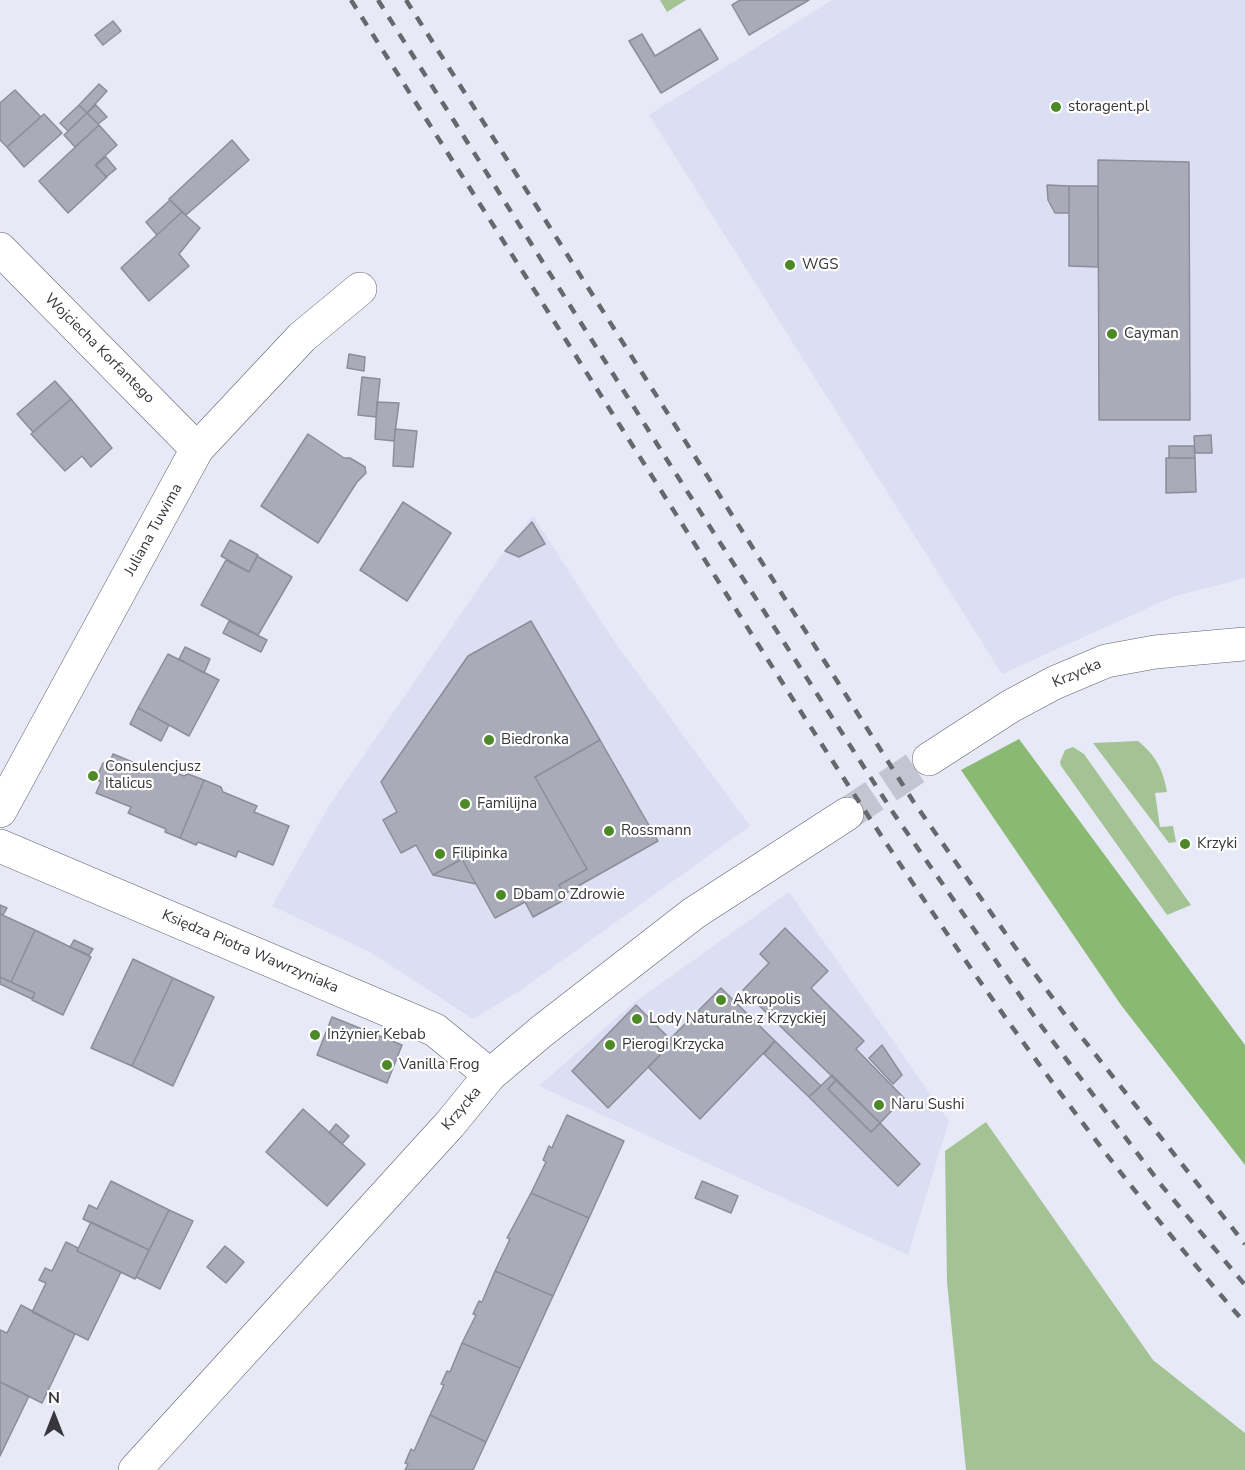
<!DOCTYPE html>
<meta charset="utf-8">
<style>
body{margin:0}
#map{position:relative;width:1245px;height:1470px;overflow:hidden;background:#e7e9f6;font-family:"Nunito Sans",sans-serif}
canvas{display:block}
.north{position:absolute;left:24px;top:1386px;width:60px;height:60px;-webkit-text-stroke:4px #fff;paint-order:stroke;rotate:0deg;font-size:16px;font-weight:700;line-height:24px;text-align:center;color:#36363b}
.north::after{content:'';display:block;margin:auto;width:21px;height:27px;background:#36363b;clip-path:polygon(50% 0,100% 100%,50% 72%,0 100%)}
</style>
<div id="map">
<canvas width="1245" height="1470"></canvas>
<div class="north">N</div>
</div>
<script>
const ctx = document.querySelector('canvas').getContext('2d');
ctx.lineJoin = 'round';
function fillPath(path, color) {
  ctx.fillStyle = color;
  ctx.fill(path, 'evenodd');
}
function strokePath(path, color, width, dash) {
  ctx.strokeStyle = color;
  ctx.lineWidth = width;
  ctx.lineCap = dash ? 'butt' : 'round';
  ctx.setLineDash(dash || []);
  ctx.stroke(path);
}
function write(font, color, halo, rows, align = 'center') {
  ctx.font = font + ' "Nunito Sans",sans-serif';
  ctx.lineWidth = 4.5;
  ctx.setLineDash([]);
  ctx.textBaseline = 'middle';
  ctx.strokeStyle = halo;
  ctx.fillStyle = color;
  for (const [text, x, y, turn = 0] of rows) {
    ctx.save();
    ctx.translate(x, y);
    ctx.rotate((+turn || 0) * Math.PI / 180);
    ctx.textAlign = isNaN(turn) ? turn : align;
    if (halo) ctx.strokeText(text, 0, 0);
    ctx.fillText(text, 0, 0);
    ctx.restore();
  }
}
const built = new Path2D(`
 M832,0H1245V578L1172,597L1002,674L649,115Z
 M533,516L616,644L750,826L521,990L473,1019L370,952L272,906L329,806L502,554Z
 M789,892L949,1121L908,1255L539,1086L632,1004Z`);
const green = new Path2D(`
 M660,0H686L667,12Z
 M1138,741C1156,756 1163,769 1167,792L1155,793L1160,827L1173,826L1176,842L1169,843L1093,743Z
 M1073,747L1084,754L1191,905L1167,915L1061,766L1060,762L1065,750Z
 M986,1122L1153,1360L1245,1433V1470H966L947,1282L945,1151Z`);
const forest = new Path2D(`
 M1019,739L1245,1045V1165L1121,1005L961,770Z`);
const building = new Path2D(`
 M740,0H809L749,35L732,5Z
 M113,21L121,31L103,45L95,35Z
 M700,29L718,59L661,93L629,41L642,34L655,56Z
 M99,84L107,91L87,113L79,105Z
 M15,90L41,117L7,147L0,140V103Z
 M79,105L87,113L68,131L60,123Z
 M96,105L107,117L98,124L87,113Z
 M87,113L99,125L75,147L64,135Z
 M44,114L62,133L24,167L7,147Z
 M99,125L117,145L95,165L107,177L68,213L39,181Z
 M232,140L249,160L186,215L169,199Z
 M106,157L116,169L106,177L96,165Z
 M1098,160L1189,162L1190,420H1099Z
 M1047,185L1069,186V213H1055L1048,200Z
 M1069,186H1098V267L1069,266Z
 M170,200L182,212L157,235L146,222Z
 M182,212L200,228L179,254L189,266L149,301L121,268Z
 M349,354L365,357L364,371L347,368Z
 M362,377L380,379L376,417L358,415Z
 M55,381L71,399L33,432L17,414Z
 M71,399L112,448L91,467L82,456L65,471L31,434Z
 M377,402L399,403L394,441L375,439Z
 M395,429L417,431L413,467L393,466Z
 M308,434L344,458H350L365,467L366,473L357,482L318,543L261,506Z
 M1211,435L1212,453H1195L1194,436Z
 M1169,446H1194L1195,458H1169Z
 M1166,458H1195L1196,492L1166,493Z
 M403,502L451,533L407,601L360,570Z
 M532,522L545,544L519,557L505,551Z
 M230,540L258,555L249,572L221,556Z
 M257,556L292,577L258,635L201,605L226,560L249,572Z
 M229,621L267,640L261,652L223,633Z
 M531,621L600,740L535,777L587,869L559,885L566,899L533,917L525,902L495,918L462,859L433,875L416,845L401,853L383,820L397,812L381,782L468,656Z
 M185,647L210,659L204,673L179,659Z
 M168,654L219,680L189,736L138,708Z
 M138,708L169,725L161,741L130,724Z
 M600,740L658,841L564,894L559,885L587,869L535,777Z
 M113,754L147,768L150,762L184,776L188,774L204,780L180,838L165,832L166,829L128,813L131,807L96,793L101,782L96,779L103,763L108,766Z
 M204,780L221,787L223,792L257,806L254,812L289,826L273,865L238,851L236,857L198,842L196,845L180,838Z
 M462,859L476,884L433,875Z
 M0,905L7,908L3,915L0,914Z
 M0,914L35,930L11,982L0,977Z
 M785,928L828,971L811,988L864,1041L856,1049L904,1098L880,1123L743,990L769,963L760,954Z
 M35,930L91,957L63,1015L32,1000L35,993L11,982Z
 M74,940L93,949L89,955L70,947Z
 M133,959L173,978L132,1066L91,1048Z
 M0,977L35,993L32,999L0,984Z
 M173,978L214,997L173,1086L132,1066Z
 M721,988L775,1041L700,1119L648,1067L673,1042L670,1039Z
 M636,1005L673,1042L608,1108L572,1071Z
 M332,1017L402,1045L387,1083L317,1055Z
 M775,1041L821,1086L809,1097L764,1054Z
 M882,1045L902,1075L893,1084L869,1058Z
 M832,1075L880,1123L871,1132L828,1089L836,1080Z
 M831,1076L836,1080L828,1089L871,1132L880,1123L920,1164L898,1186L809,1097Z
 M303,1109L365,1164L327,1206L266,1152Z
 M567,1115L624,1141L589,1218L531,1193L546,1162L543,1160L549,1146L552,1148L554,1143Z
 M336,1124L349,1136L342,1144L329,1133Z
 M111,1181L169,1210L149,1250L83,1219L89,1205L97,1209Z
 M702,1181L738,1196L731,1213L695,1198Z
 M531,1193L589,1218L553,1296L495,1271L510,1239L507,1238Z
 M169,1210L193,1221L160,1289L136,1277Z
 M91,1222L149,1250L135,1279L77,1251Z
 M66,1242L78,1248L77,1251L121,1272L88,1340L32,1312L46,1283L39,1280L45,1268L52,1271Z
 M225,1246L244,1262L226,1283L207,1267Z
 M495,1271L553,1296L520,1368L462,1343L476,1315L473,1314L479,1301L482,1302Z
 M21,1305L75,1334L42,1403L0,1382V1330L7,1333Z
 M462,1343L520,1368L486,1442L430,1415L444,1385L441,1384L447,1371L450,1372Z
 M0,1382L29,1396L0,1456Z
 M430,1415L486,1442L473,1470H405L408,1464L405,1463L411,1449L414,1451Z`);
const tertiaryTunnel = new Path2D(`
 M847,814L929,759`);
const minor = new Path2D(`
 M0,249L197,449
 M0,811L197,449L302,337L360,289
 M0,846L435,1030L490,1075`);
const tertiary = new Path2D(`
 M929,759L1011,706L1054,683L1106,661L1155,652L1245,644
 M135,1470L450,1124L490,1075L542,1031L694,913L847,814`);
const rail = new Path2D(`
 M351,0C474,195 597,389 720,584C881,840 1045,1095 1245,1323
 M378,0L669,463L894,814L1039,1023L1162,1186L1245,1285
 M406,0L913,801L1015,947L1080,1035L1245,1244`);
const markers = [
 [1056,107,6,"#4d8927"],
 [790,265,6,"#4d8927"],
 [1112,334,6,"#4d8927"],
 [489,740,6,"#4d8927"],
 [93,776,6,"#4d8927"],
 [465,804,6,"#4d8927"],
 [609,831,6,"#4d8927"],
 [1185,844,6,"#4d8927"],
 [440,854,6,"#4d8927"],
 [501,895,6,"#4d8927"],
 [721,1000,6,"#4d8927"],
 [637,1019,6,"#4d8927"],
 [315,1035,6,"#4d8927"],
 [610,1045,6,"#4d8927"],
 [387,1065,6,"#4d8927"],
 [879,1105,6,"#4d8927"]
];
const poiNames = [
 ["storagent.pl",1068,107],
 ["WGS",802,265],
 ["Cayman",1124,334],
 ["Biedronka",501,740],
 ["Consulencjusz",105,767],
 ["Italicus",105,784],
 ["Familijna",477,804],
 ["Rossmann",621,831],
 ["Krzyki",1197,844],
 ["Filipinka",452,854],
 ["Dbam o Zdrowie",513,895],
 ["Akrωpolis",733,1000],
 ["Lody Naturalne z Krzyckiej",649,1019],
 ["Inżynier Kebab",327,1035],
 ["Pierogi Krzycka",622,1045],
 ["Vanilla Frog",399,1065],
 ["Naru Sushi",891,1105]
];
const streetNames = [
 ["Wojciecha Korfantego",99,349,45],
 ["Juliana Tuwima",154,530,-61],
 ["Krzycka",1077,674,-23],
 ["Księdza Piotra Wawrzyniaka",250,952,23],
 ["Krzycka",462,1109,-50]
];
fillPath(built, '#dcdff3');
fillPath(green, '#a4c395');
fillPath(forest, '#8ab973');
fillPath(building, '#a9abb8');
strokePath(building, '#8c8d99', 1.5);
strokePath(tertiaryTunnel, '#c4c5d1', 33, [33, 16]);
strokePath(minor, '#5f616c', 34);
strokePath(tertiary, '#5f616c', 34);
strokePath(minor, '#fff', 33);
strokePath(tertiary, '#fff', 33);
strokePath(rail, '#67676e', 4.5, [10, 10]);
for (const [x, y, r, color] of markers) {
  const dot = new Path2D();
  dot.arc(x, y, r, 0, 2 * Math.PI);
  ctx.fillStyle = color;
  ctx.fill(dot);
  strokePath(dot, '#fff', 2);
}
write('15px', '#36363b', '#fff', poiNames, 'left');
write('15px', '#36363b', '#fff', streetNames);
</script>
